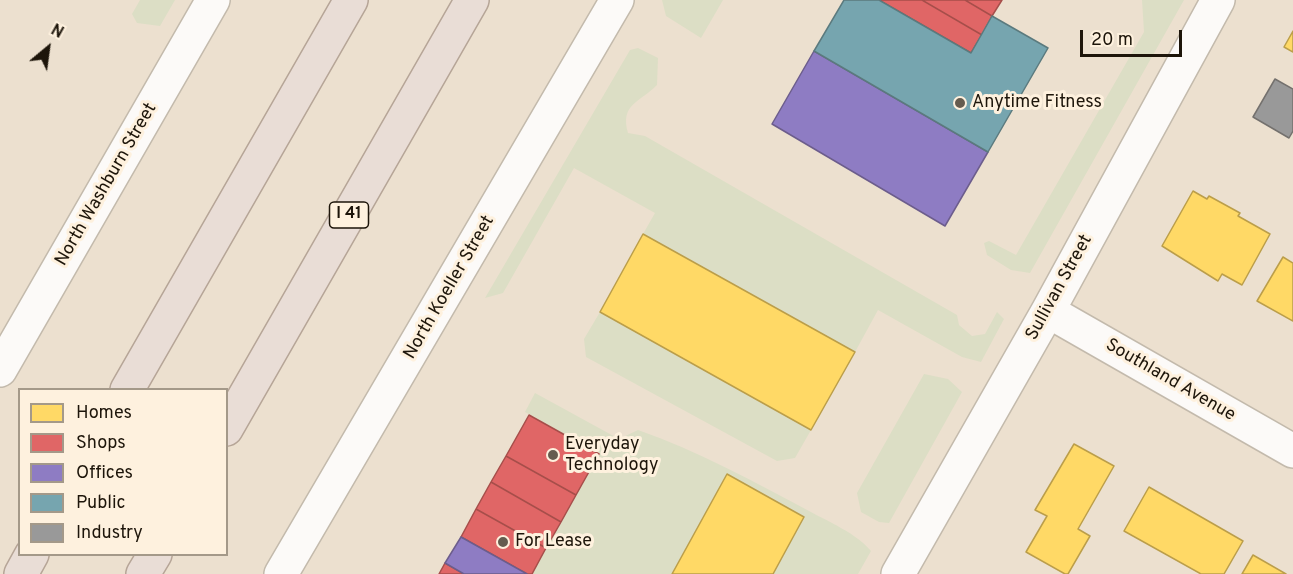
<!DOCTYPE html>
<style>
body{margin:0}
#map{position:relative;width:1293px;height:574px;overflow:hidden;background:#ece0cf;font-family:Overpass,sans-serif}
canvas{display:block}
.legend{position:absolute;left:18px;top:388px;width:210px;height:168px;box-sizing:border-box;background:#fef1de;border:2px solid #a49989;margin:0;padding:8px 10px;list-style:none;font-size:18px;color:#1d150a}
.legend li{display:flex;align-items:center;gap:12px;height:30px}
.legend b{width:30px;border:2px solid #a49989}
.north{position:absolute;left:18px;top:18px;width:60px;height:60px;-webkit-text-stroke:4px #fef1de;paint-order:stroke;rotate:29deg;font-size:16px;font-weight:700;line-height:24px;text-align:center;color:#1d150a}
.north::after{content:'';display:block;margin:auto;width:21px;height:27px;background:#1d150a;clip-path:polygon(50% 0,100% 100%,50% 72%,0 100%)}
.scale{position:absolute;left:1080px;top:30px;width:102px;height:27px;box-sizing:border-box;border:3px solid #1d150a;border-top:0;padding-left:8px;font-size:18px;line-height:21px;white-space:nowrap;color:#1d150a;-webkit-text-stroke:4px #fef1de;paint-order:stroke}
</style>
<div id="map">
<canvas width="1293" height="574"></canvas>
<ul class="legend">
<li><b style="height:16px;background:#ffd966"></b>Homes</li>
<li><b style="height:16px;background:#e06666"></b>Shops</li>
<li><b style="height:16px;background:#8e7cc3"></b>Offices</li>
<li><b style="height:16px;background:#76a5af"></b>Public</li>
<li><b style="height:16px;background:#999"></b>Industry</li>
</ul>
<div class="north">N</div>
<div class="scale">20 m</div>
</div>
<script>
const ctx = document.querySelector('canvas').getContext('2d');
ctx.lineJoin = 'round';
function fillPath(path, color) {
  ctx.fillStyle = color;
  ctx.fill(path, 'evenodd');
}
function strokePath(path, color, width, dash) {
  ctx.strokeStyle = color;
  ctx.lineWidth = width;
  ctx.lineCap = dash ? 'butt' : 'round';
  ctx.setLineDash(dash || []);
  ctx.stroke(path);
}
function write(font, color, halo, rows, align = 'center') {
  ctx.font = font + ' Overpass,sans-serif';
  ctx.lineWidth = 6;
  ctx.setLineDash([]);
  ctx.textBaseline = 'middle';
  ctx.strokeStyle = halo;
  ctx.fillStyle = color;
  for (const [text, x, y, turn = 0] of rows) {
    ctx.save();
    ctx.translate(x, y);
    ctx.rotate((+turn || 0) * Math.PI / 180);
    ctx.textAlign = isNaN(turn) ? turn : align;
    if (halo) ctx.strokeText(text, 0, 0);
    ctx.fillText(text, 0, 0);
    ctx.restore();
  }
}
const green = new Path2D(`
 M140,0H175L160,26L137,23L132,14Z
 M662,0H723L701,38L666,16Z
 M1142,0H1184L1030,273L1011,270L987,255L984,243L989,241L1016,255L1144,32Z
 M638,48L658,58L657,85C639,103 620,104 628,133L645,136L957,315L959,325L972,336L985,334L997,312L1004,319L981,362L962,357L878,310L855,352L643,234L655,213L574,168L503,293L485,298L630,50Z
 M600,312L811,430L795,458L777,461L586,357L584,339Z
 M924,374L948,379L962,392L889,523L879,522L861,512L857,493Z
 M535,393L619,439L638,430C698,451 753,481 809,511C829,522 856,533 871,551L858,574H773L804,517L727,474L672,574H531L599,454L525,412Z`);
const homes = new Path2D(`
 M1293,31V52L1284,47Z
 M1193,191L1207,199L1209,196L1240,213L1238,216L1270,234L1242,285L1222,274L1218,281L1162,246Z
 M643,234L855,352L811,430L600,312Z
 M1283,257L1293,263V321L1257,301Z
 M1074,444L1114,466L1078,529L1090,536L1068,574H1065L1026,552L1047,516L1035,510Z
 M727,474L804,517L773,574H672Z
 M1149,487L1243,541L1224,574H1201L1124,531Z
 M1253,555L1286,574H1242Z`);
const shops = new Path2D(`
 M879,0H922L982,35L971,53Z
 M922,0H965L992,16L982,35Z
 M965,0H1002L992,16Z
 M529,415L599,454L576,495L506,456Z
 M506,456L576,495L561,522L491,482Z
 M491,482L561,522L546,548L476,509Z
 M476,509L546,548L532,574H527L461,537Z
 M445,563L464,574H439Z`);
const offices = new Path2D(`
 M814,51L988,152L945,226L772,124Z
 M461,537L527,574H464L445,563Z`);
const public = new Path2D(`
 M844,0H879L971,53L992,16L1048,48L988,152L814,51Z`);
const industry = new Path2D(`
 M1275,79L1293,89V131L1289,138L1253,117Z`);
const street = new Path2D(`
 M1048,311L1293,451
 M281,574L617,0
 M898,574L1048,311L1218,0`);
const secondary = new Path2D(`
 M0,370L213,0`);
const highway = new Path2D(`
 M127,390L351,0
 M226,429L472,0
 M21,574L32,554
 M143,574L155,554`);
const markers = [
 [960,103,6,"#655c4f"],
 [553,455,6,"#655c4f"],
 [503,542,6,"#655c4f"]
];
const shields = [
 [349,215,39]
];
const shieldNames = [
 ["I 41",349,215]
];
const poiNames = [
 ["Anytime Fitness",972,103],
 ["Everyday",565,445],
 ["Technology",565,466],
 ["For Lease",515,542]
];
const streetNames = [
 ["North Washburn Street",107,185,-60],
 ["North Koeller Street",450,288,-60],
 ["Sullivan Street",1060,288,-61],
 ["Southland Avenue",1170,381,30]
];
fillPath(green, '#dcdec5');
fillPath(homes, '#ffd966');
strokePath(homes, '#bb9e4a', 1.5);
fillPath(shops, '#e06666');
strokePath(shops, '#a64e4a', 1.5);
fillPath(offices, '#8e7cc3');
strokePath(offices, '#6c5d8c', 1.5);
fillPath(public, '#76a5af');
strokePath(public, '#5b7a7e', 1.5);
fillPath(industry, '#999');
strokePath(industry, '#74716e', 1.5);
strokePath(street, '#c3baac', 36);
strokePath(secondary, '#c3baac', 36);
strokePath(highway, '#b6a597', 36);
strokePath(street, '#fcfaf8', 33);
strokePath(secondary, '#fcfaf8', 33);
strokePath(highway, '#e9ddd6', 33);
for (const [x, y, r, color] of markers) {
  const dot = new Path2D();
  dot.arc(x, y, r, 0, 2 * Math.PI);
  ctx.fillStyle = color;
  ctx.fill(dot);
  strokePath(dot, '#fef1de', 2);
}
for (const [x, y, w] of shields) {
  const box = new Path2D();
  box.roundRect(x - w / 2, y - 13, w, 26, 4.5);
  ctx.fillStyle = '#fef1de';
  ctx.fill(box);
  strokePath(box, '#1d150a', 1.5);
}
write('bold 16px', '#1d150a', null, shieldNames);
write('18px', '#1d150a', '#fef1de', poiNames, 'left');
write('18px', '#1d150a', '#fef1de', streetNames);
</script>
